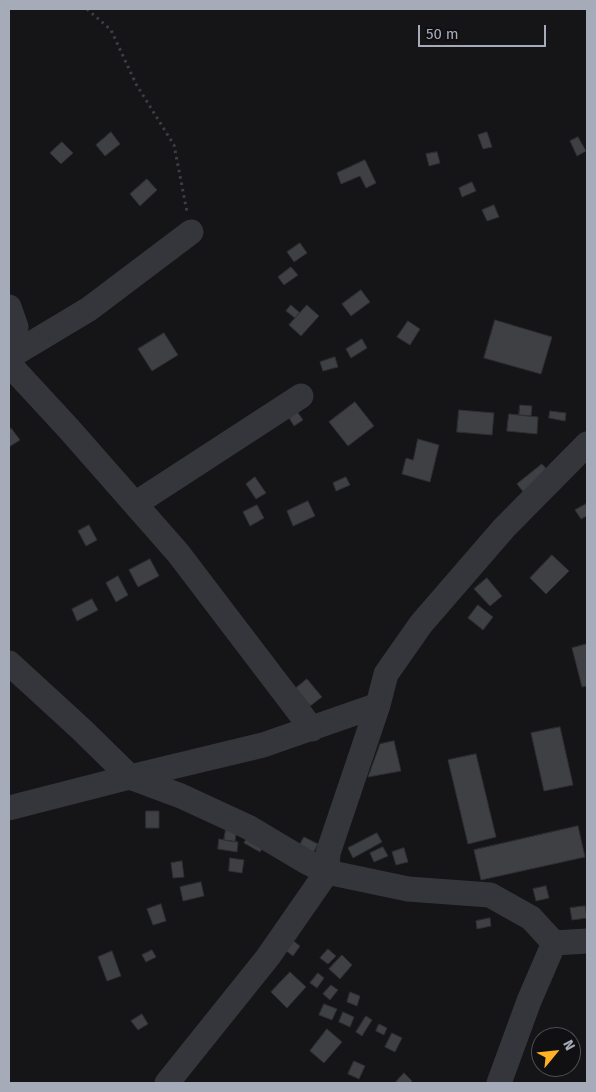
<!DOCTYPE html>
<style>
body{margin:0}
#map{position:relative;width:596px;height:1092px;overflow:hidden;background:#151517;font-family:"Fira Sans",sans-serif}
canvas{display:block}
.frame{position:absolute;inset:0;border:10px solid #a5abb8;pointer-events:none}
.north{position:absolute;left:531px;top:1027px;width:50px;height:50px;box-sizing:border-box;background:#101012;border:1px solid #4c4e54;border-radius:50%;rotate:62deg;font-size:14px;font-weight:700;line-height:20px;text-align:center;color:#a5abb8}
.north::after{content:'';display:block;margin:auto;width:18px;height:22px;background:#ffb224;clip-path:polygon(50% 0,100% 100%,50% 72%,0 100%)}
.scale{position:absolute;left:418px;top:25px;width:128px;height:22px;box-sizing:border-box;border:2px solid #a5abb8;border-top:0;padding-left:6px;font-size:15px;line-height:18px;white-space:nowrap;color:#a5abb8;-webkit-text-stroke:4px #101012;paint-order:stroke}
</style>
<div id="map">
<canvas width="596" height="1092"></canvas>
<div class="frame"></div>
<div class="north">N</div>
<div class="scale">50 m</div>
</div>
<script>
const ctx = document.querySelector('canvas').getContext('2d');
ctx.lineJoin = 'round';
function fillPath(path, color) {
  ctx.fillStyle = color;
  ctx.fill(path, 'evenodd');
}
function strokePath(path, color, width, dash) {
  ctx.strokeStyle = color;
  ctx.lineWidth = width;
  ctx.lineCap = dash ? 'butt' : 'round';
  ctx.setLineDash(dash || []);
  ctx.stroke(path);
}
const building = new Path2D(`
 M111,132L120,144L105,156L96,145Z
 M487,132L492,147L483,149L478,135Z
 M578,137L586,151L577,156L570,141Z
 M62,142L73,153L61,164L50,153Z
 M437,152L440,163L429,166L426,154Z
 M365,160L376,183L366,188L360,176L341,184L337,173Z
 M147,179L157,190L140,206L130,194Z
 M472,182L476,191L462,197L459,188Z
 M494,205L499,217L487,221L482,210Z
 M300,243L307,253L294,262L287,252Z
 M291,267L298,275L284,285L278,277Z
 M361,290L370,302L351,316L342,304Z
 M291,305L300,313L295,318L286,311Z
 M307,305L319,316L301,336L289,325Z
 M495,320L552,337L541,374L484,358Z
 M408,321L420,329L410,345L397,337Z
 M164,333L178,355L152,371L138,349Z
 M362,339L367,348L351,358L346,349Z
 M335,357L338,367L323,371L320,362Z
 M355,402L374,426L348,446L329,422Z
 M520,405L532,406L531,416L519,415Z
 M296,410L303,420L294,426L288,416Z
 M459,410L494,413L492,435L457,432Z
 M550,411L566,413L565,421L549,418Z
 M509,414L538,417L537,434L507,431Z
 M11,428L20,440L9,447V430Z
 M418,439L439,445L430,482L402,474L406,458L413,460Z
 M542,464L550,473L525,494L517,484Z
 M255,477L266,493L256,499L246,484Z
 M346,477L350,485L336,491L333,483Z
 M308,501L315,516L293,526L287,511Z
 M586,504L587,516L581,519L575,510Z
 M257,505L264,518L250,526L243,512Z
 M89,525L97,540L86,546L78,531Z
 M552,555L569,571L546,594L530,578Z
 M150,559L159,576L138,587L129,570Z
 M118,576L128,595L116,602L106,583Z
 M487,578L502,596L490,606L474,589Z
 M92,599L98,610L77,621L72,609Z
 M478,605L493,617L483,630L468,618Z
 M587,644V686L582,687L572,648Z
 M307,679L322,697L310,706L296,688Z
 M560,727L573,785L544,791L531,733Z
 M394,741L401,771L368,777L380,744Z
 M476,754L496,837L468,844L448,760Z
 M146,811H159V828H146Z
 M578,826L585,857L481,880L474,850Z
 M226,829L236,831L235,842L224,840Z
 M377,833L382,842L353,858L348,848Z
 M249,835L265,843L260,852L244,843Z
 M304,837L318,844L311,857L297,850Z
 M219,839L238,842L237,852L218,849Z
 M383,847L388,856L374,862L370,853Z
 M404,848L408,862L396,865L392,852Z
 M230,858L244,860L242,873L229,871Z
 M182,861L184,877L173,878L171,863Z
 M201,882L204,896L183,901L180,887Z
 M546,886L549,898L536,901L533,889Z
 M161,904L166,921L153,925L147,909Z
 M585,906L587,918L572,920L570,908Z
 M490,918L491,926L477,929L476,921Z
 M292,940L300,946L293,956L285,950Z
 M328,949L336,956L328,964L320,958Z
 M152,950L156,957L146,962L142,955Z
 M112,951L121,976L107,981L98,957Z
 M342,955L352,965L340,979L329,969Z
 M290,972L306,987L287,1008L271,992Z
 M318,973L324,978L317,988L310,983Z
 M331,985L338,990L330,1000L323,994Z
 M350,992L360,996L357,1006L347,1002Z
 M324,1004L337,1009L332,1020L319,1015Z
 M343,1012L354,1017L350,1027L339,1022Z
 M142,1014L148,1024L138,1030L131,1021Z
 M366,1016L372,1020L362,1036L356,1032Z
 M379,1024L387,1028L384,1035L376,1031Z
 M327,1029L342,1042L324,1063L310,1051Z
 M392,1033L402,1038L395,1052L385,1047Z
 M354,1061L365,1066L359,1079L348,1074Z
 M404,1073L412,1081L410,1083H395Z`);
const path = new Path2D(`
 M87,9L111,30L136,84L174,145L187,212`);
const minor = new Path2D(`
 M9,307L16,327L9,348
 M9,357L89,309L191,232
 M9,364L69,429L178,553L312,729
 M135,504L301,396
 M9,663L81,729L130,777L181,796L248,827L305,861L327,872L328,853L378,705L386,674L421,624L504,528L587,444
 M9,808L130,777L263,745L378,705
 M167,1083L268,957L327,872L408,889L490,895L531,918L554,943L587,941
 M499,1083L529,1001L554,943`);
fillPath(building, '#3e4044');
strokePath(building, '#2e2e33', 1);
strokePath(path, '#3b3e43', 3, [2.5, 4]);
strokePath(minor, '#35363c', 25);
</script>
